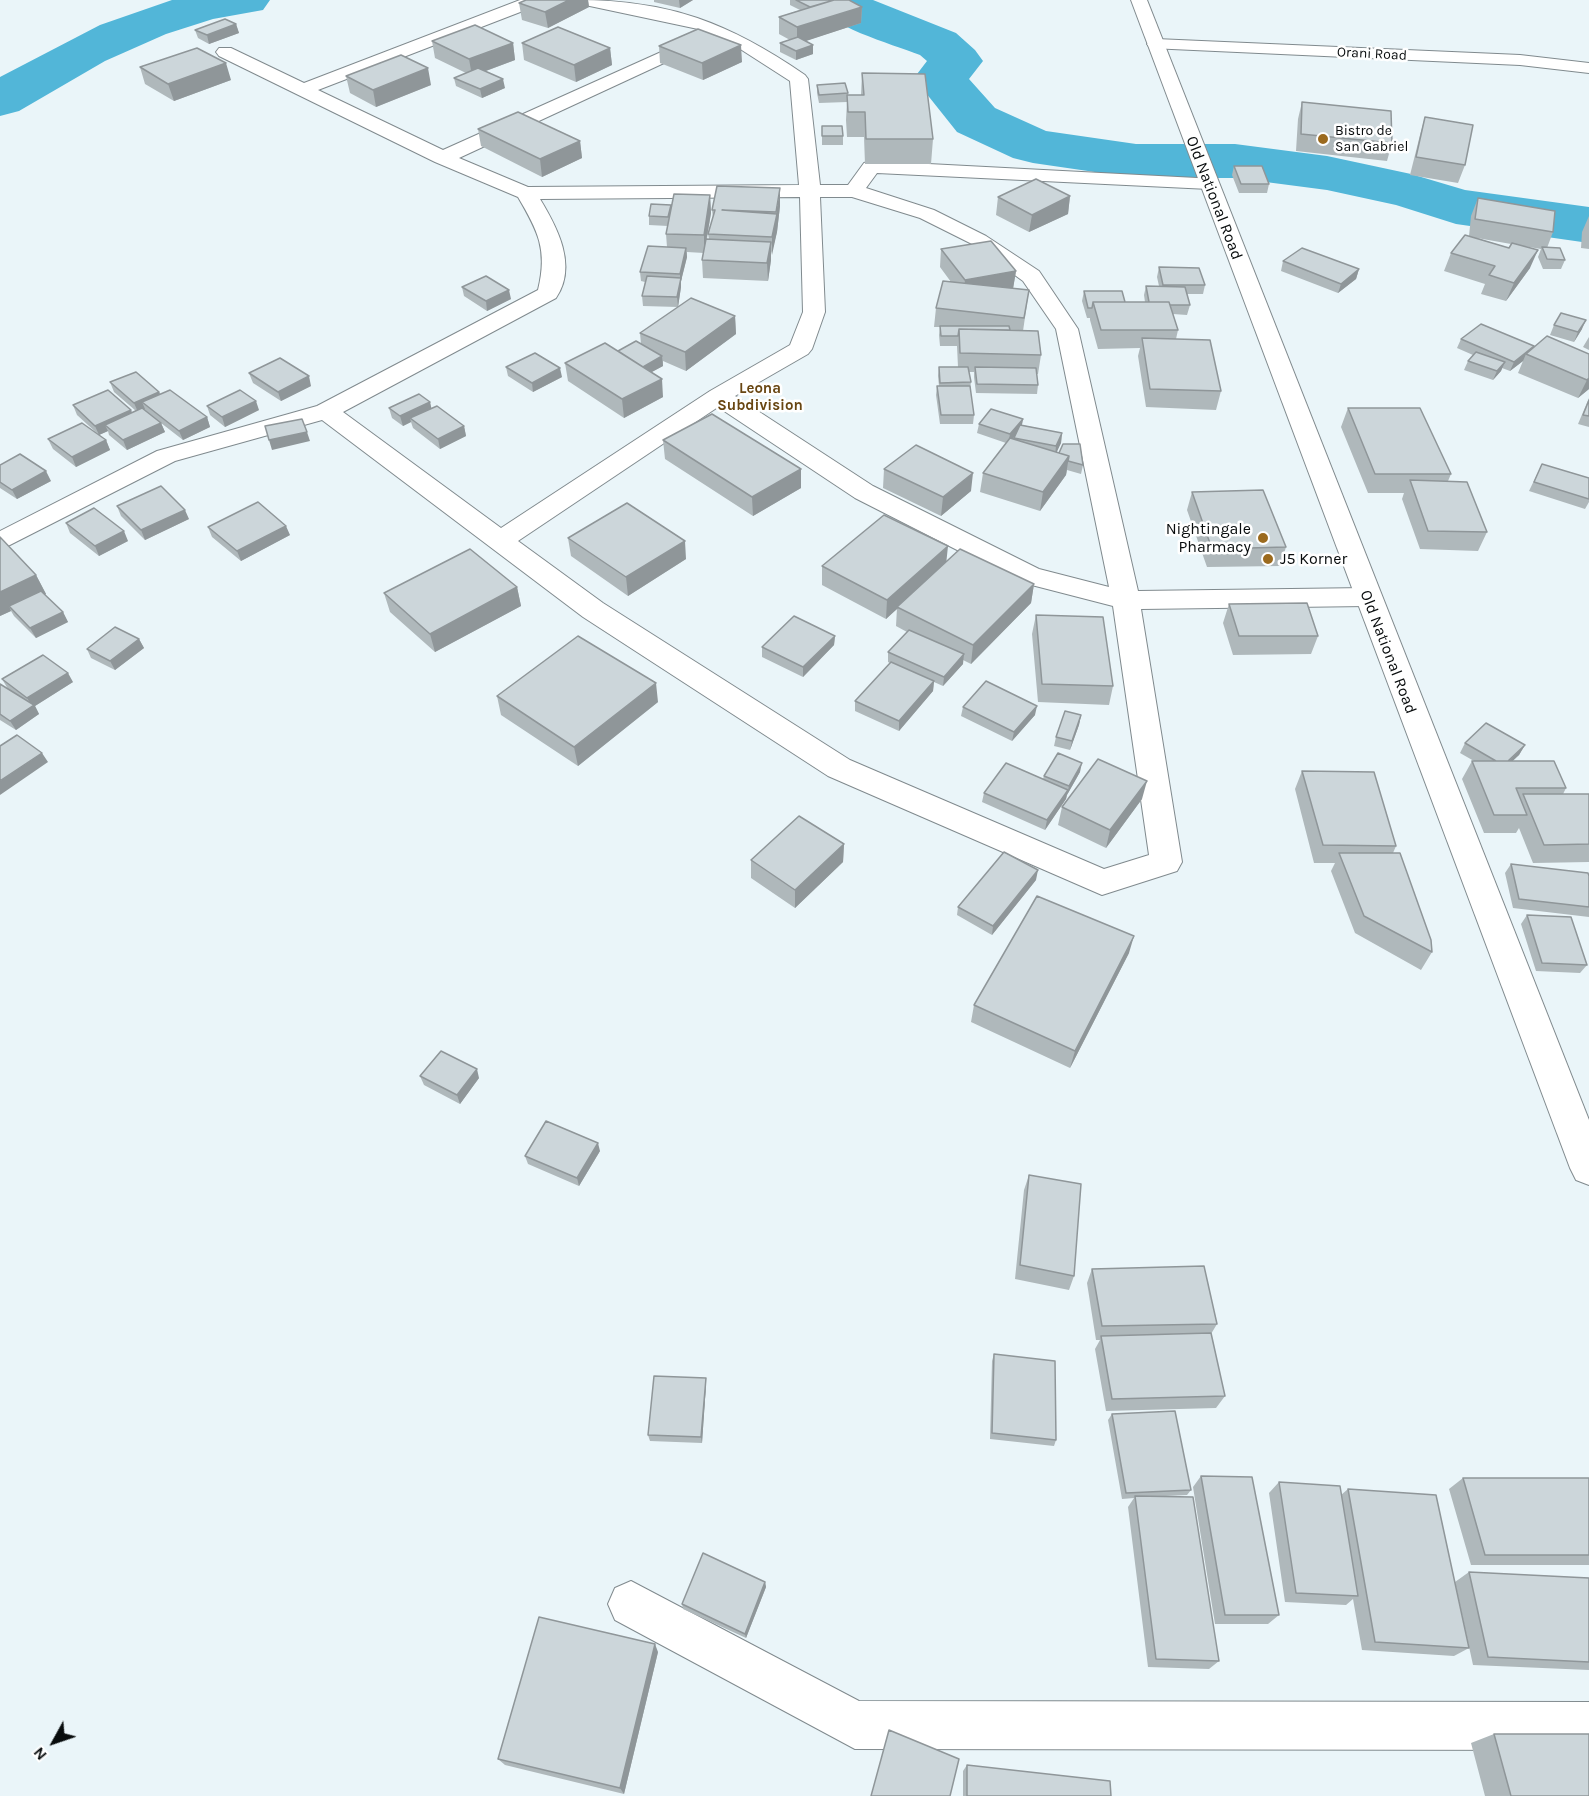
<!DOCTYPE html>
<style>
body{margin:0}
#map{position:relative;width:1589px;height:1796px;overflow:hidden;background:#eaf5f9;font-family:Karla,sans-serif}
canvas{display:block}
.north{position:absolute;left:24px;top:1712px;width:60px;height:60px;-webkit-text-stroke:4px #fff;paint-order:stroke;rotate:230deg;font-size:16px;font-weight:700;line-height:24px;text-align:center;color:#080c0d}
.north::after{content:'';display:block;margin:auto;width:21px;height:27px;background:#080c0d;clip-path:polygon(50% 0,100% 100%,50% 72%,0 100%)}
</style>
<div id="map">
<canvas width="1589" height="1796"></canvas>
<div class="north">N</div>
</div>
<script>
const ctx = document.querySelector('canvas').getContext('2d');
ctx.lineJoin = 'round';
function fillPath(path, color) {
  ctx.fillStyle = color;
  ctx.fill(path, 'evenodd');
}
function strokePath(path, color, width, dash) {
  ctx.strokeStyle = color;
  ctx.lineWidth = width;
  ctx.lineCap = dash ? 'butt' : 'round';
  ctx.setLineDash(dash || []);
  ctx.stroke(path);
}
function write(font, color, halo, rows, align = 'center') {
  ctx.font = font + ' Karla,sans-serif';
  ctx.lineWidth = 5;
  ctx.setLineDash([]);
  ctx.textBaseline = 'middle';
  ctx.strokeStyle = halo;
  ctx.fillStyle = color;
  for (const [text, x, y, turn = 0] of rows) {
    ctx.save();
    ctx.translate(x, y);
    ctx.rotate((+turn || 0) * Math.PI / 180);
    ctx.textAlign = isNaN(turn) ? turn : align;
    if (halo) ctx.strokeText(text, 0, 0);
    ctx.fillText(text, 0, 0);
    ctx.restore();
  }
}
const river = new Path2D(`
 M172,0H270L263,10L213,19L166,34L105,61L19,111L0,116V77L100,25Z
 M811,0H873L956,33L975,50L983,61L969,79L995,108L1046,131L1136,144H1235L1327,156L1411,174L1465,190L1589,207V243L1456,224L1396,205L1327,190L1235,178H1136L1033,163L1013,158L957,132L914,78L927,61L920,55C889,43 829,27 811,0Z`);
const minor = new Path2D(`
 M520,0H543L541,4L318,90L443,150L699,35L705,36L708,40L705,44L459,158L528,187L799,185L790,81L734,45L698,29L585,5L577,0C670,0 729,23 805,75L808,79L820,185H848L864,163L871,161L1216,179L1219,183L1216,187L1209,189L877,173L866,188L934,210L986,236L1039,271L1078,329L1138,591L1367,588L1377,591L1381,597L1377,603L1367,606L1141,609L1182,862L1177,871L1102,895L828,776L583,617L322,420L175,461L0,550V531L157,451L317,406L538,290C548,250 538,231 518,197L435,162L219,56L216,52L219,48H231L304,83ZM800,197L803,312L790,345L710,391L501,528L343,412L556,298C578,266 557,227 540,199ZM820,197H852L920,218L972,244L1023,281L1056,329L1109,587L1039,569L873,486L735,396L808,354L812,349L825,312ZM718,407L855,498L1020,582L1113,606L1149,855L1104,869L850,760L603,603L518,541Z
 M1156,39L1520,55L1589,63V73L1520,65L1150,48L1147,44Z
 M631,1581L859,1701L1589,1702V1750L855,1749L615,1620L608,1604L615,1588Z`);
const secondary = new Path2D(`
 M1131,0H1147L1589,1120V1185L1576,1180L1570,1168Z`);
const wall = new Path2D(`
 M526,0H588L589,7L548,28L522,20L519,3Z
 M654,0H693L680,8L654,2Z
 M790,0H849L862,7L861,23L805,41L813,45V54L796,60L780,52V43L790,40L779,34V17L800,10L790,5Z
 M236,24L239,33L209,44L198,38L195,30Z
 M432,41L513,43L515,60L486,71L505,88L482,98L456,86L454,78L466,73L435,58Z
 M522,43L610,48L612,65L576,82L524,60Z
 M659,46L742,62L703,80L660,63Z
 M140,67L231,80L174,101L145,84Z
 M862,73L933,139L931,164H865L864,137H847L846,120L847,102L819,103L817,93V85L848,93V95H861Z
 M346,76L431,85L376,107L350,93Z
 M1302,102L1392,143L1387,161L1296,151L1298,119Z
 M1425,117L1465,165L1458,183L1410,175L1420,135Z
 M822,126L843,136V145H822Z
 M478,129L580,141L582,158L542,177L481,146Z
 M1234,166L1269,184L1267,193H1239L1232,175Z
 M710,195L711,213L707,239H709L708,234L713,218L712,210L780,206L777,232L771,255V260L768,281L703,278L702,260L704,253L687,252V257L681,281V287L678,307L643,306L642,296L645,282L641,281L640,272L667,247L666,234L668,226L649,225V216L671,205V210Z
 M1070,196L1068,214L1029,232L996,215L998,197Z
 M1478,198L1553,232L1547,248L1565,260L1561,269H1543L1538,257L1541,249L1523,246L1530,268L1506,301L1481,294L1485,284L1444,271L1451,253L1469,236L1471,216ZM1477,238L1511,244L1509,248Z
 M1589,216V249L1581,248L1582,232Z
 M941,249L1016,271L1013,288L1029,290L1023,331L1041,355L1038,374H1037L1038,385L1037,394L976,393L974,377V372H969L971,382L970,389L974,415L973,424H940L936,395L937,386H939L938,376L939,367H958L957,346H940L939,335L940,327H934L936,308L951,282L940,267Z
 M1283,261L1359,269L1356,279L1338,293L1281,271Z
 M1159,267L1205,285L1203,294H1187L1190,305L1187,315L1173,314L1178,330L1176,339L1221,391L1216,410L1146,407L1138,356L1140,348L1098,349L1090,320V318H1087L1082,301L1084,291L1125,302H1145L1144,295L1146,286H1159L1157,277Z
 M462,287L511,299L487,311L464,296Z
 M735,316L736,334L686,371L663,361V366L651,372L663,397L624,418L568,381L565,363L618,351L641,344L640,333Z
 M1554,325L1582,329L1574,342L1550,335Z
 M1589,337V350L1583,347Z
 M1461,339L1533,348L1589,354V389L1578,398L1518,373L1523,361L1510,371L1502,368L1501,371L1493,380L1464,370L1468,361L1473,355L1457,348Z
 M506,367L562,377L533,392L508,376Z
 M249,373L311,386L281,401L253,383Z
 M110,382L159,392L160,394L207,417L210,427L183,440L161,423L165,432L127,450L109,435L108,431L99,435L77,415L73,405L133,413L136,411L114,392Z
 M1589,398V427L1578,424Z
 M430,402L431,409L464,426L466,436L440,449L413,428L411,422L403,426L392,418L389,408Z
 M207,406L259,410L225,427L210,415Z
 M1348,408L1451,474L1448,481L1487,532L1478,551L1420,549L1402,499L1404,493H1368L1341,427Z
 M1023,419L1022,425L1062,433L1061,443L1056,452L1083,465L1081,474L1067,470L1066,475L1040,511L980,492L983,473L1006,443L977,433L979,424Z
 M48,439L106,440L110,450L76,467L53,449Z
 M663,440L801,469V488L753,516L665,459Z
 M1542,464L1589,478V502L1585,509L1529,491Z
 M0,465L51,481L17,499L0,488Z
 M884,469L971,491L941,516L883,488Z
 M1192,492L1286,547L1280,566L1207,567L1187,510Z
 M117,506L189,519L145,540L121,516Z
 M66,523L128,541L99,556L70,533Z
 M208,527L290,535L241,561L212,537Z
 M0,537L36,575L46,594L45,595L63,612L68,622L36,638L14,616L11,611L0,616Z
 M568,538L686,559L628,596L571,556Z
 M946,562L1034,584L1031,603L971,664L963,660V664L943,686L934,682L933,691L899,731L855,711V701L890,663L888,662V652L907,632L896,626L897,608L886,619L822,585V566Z
 M517,587L521,606L435,652L390,612L384,593Z
 M1229,604L1318,636L1311,654L1233,655L1223,623Z
 M1036,615L1113,686L1109,705L1038,702L1032,634Z
 M835,636L834,645L803,677L762,657V647Z
 M139,639L144,648L115,670L91,658L87,649Z
 M2,679L73,682L35,706L39,714L16,730L0,720V684L8,689Z
 M497,696L658,702L578,766L501,715Z
 M963,707L1035,715L1012,741L961,716Z
 M1081,715L1079,725L1070,750L1054,746L1056,737Z
 M1465,743L1525,745L1519,755L1512,761L1566,788L1563,794H1589V862L1533,863L1519,828L1516,833H1484L1462,779L1472,761H1474L1460,753Z
 M1302,771L1396,846L1393,853L1432,952L1421,970L1355,933L1331,871L1335,863H1314L1295,789Z
 M1080,772L1067,795L1066,799L1045,830L982,802L984,793L1043,779L1044,776Z
 M1142,799L1106,848L1058,825L1062,807Z
 M844,844L843,862L795,908L751,878V860Z
 M1511,864L1589,876V917L1513,908L1505,873Z
 M1036,880L992,935L957,915L958,907Z
 M1527,915L1587,965L1580,973L1536,971L1521,924Z
 M1129,953L1070,1068L971,1022L974,1005Z
 M420,1076L479,1078L460,1104L424,1085Z
 M600,1151L579,1186L528,1164L525,1156Z
 M1029,1175L1074,1276L1069,1290L1015,1279L1024,1190Z
 M1092,1269L1217,1324L1211,1334L1225,1396L1216,1408L1106,1411L1095,1349L1100,1340H1096L1087,1283Z
 M994,1354L1056,1440L1054,1446L990,1439L992,1361Z
 M706,1378V1385L702,1443L650,1441L648,1435Z
 M1112,1414L1191,1490L1187,1495L1166,1496L1219,1661L1209,1669L1148,1667L1128,1507L1134,1498L1122,1499L1108,1420Z
 M1201,1476L1279,1615L1268,1624H1215L1193,1487Z
 M1463,1478H1589V1565H1471L1449,1489Z
 M1279,1482L1341,1495L1348,1489L1469,1648L1454,1656L1362,1650L1353,1599L1346,1605L1285,1602L1269,1493Z
 M1469,1572L1589,1578V1670L1473,1665L1455,1582Z
 M765,1582L766,1587L746,1638L683,1609L682,1604Z
 M658,1652L624,1794L505,1765L498,1759Z
 M1494,1734L1589,1796H1485L1471,1743Z
 M967,1765L1111,1796H963V1771Z`);
const shadedWall = new Path2D(`
 M569,0H588L589,7L548,28L545,12Z
 M679,0H693L680,8Z
 M862,7L861,23L797,44V27Z
 M236,24L239,33L209,44L207,35Z
 M513,43L515,60L472,76L469,59Z
 M741,45L742,62L703,80L702,63Z
 M813,45V54L796,60V51Z
 M610,48L612,65L576,82L574,65Z
 M226,63L231,80L174,101L168,84Z
 M428,68L431,85L376,107L373,90Z
 M503,79L505,88L482,98L480,89Z
 M580,141L582,158L542,177L540,159Z
 M780,188V206L777,232L772,255V237L776,215Z
 M710,195L711,213L704,253V235Z
 M1070,196L1068,214L1029,232L1032,215Z
 M771,242V260L768,281L767,263Z
 M686,248L687,257L681,281V287L678,307L677,297L680,281V274Z
 M1538,250L1530,268L1506,301L1514,283Z
 M1359,269L1356,279L1338,293L1341,284Z
 M1016,271L1013,289L963,298L965,280Z
 M509,290L511,299L487,311L486,301Z
 M735,316L736,334L686,371L685,352Z
 M1586,320L1582,329L1574,342L1578,332Z
 M1534,346L1530,355L1526,354L1523,361L1510,371L1514,362Z
 M662,356L663,366L641,378L640,368Z
 M1505,362L1501,371L1493,380L1497,371Z
 M560,368L562,377L533,392L532,383Z
 M309,376L311,386L281,401L278,392Z
 M1589,378V389L1578,398L1587,380Z
 M662,379L663,397L624,418L622,399Z
 M159,392L163,401L142,402L145,409L138,412L134,403Z
 M256,401L259,410L225,427L222,417Z
 M430,402L432,411L410,418L411,422L403,426L400,416Z
 M131,410L135,419L105,425L108,431L99,435L95,426Z
 M207,417L210,427L183,440L179,431Z
 M1023,419L1021,429L1008,444L1010,434Z
 M161,423L165,432L127,450L123,440Z
 M464,426L466,436L440,449L438,439Z
 M307,432L310,441L272,450L269,440Z
 M1062,433L1061,443L1055,456L1056,446Z
 M106,440L110,450L76,467L72,457Z
 M1069,456L1066,475L1040,511L1043,492Z
 M801,469V488L753,516L752,497Z
 M46,471L51,481L17,499L12,490Z
 M973,473L971,491L941,516L943,497Z
 M185,510L189,519L145,540L141,530Z
 M286,526L290,535L241,561L237,551Z
 M124,531L128,541L99,556L95,546Z
 M685,541L686,559L628,596L626,577Z
 M948,546L946,565L886,619L887,600Z
 M36,575L46,594L12,610L9,606L11,611L0,616V592Z
 M1034,584L1031,603L971,664L973,645Z
 M517,587L521,606L435,652L430,634Z
 M63,612L68,622L36,638L30,628Z
 M835,636L834,645L803,677V667Z
 M139,639L144,648L115,670L110,661Z
 M964,654L963,664L943,686L944,677Z
 M68,673L73,682L35,706L39,714L16,730L10,721L32,706L27,698Z
 M934,681L933,691L899,731V721Z
 M656,683L658,702L578,766L574,747Z
 M1037,706L1035,715L1012,741L1014,732Z
 M1081,715L1079,725L1070,750L1072,741Z
 M1525,745L1519,755L1498,775L1504,766Z
 M42,753L48,762L0,795V781Z
 M1082,763L1080,772L1067,795L1069,786Z
 M1147,781L1142,799L1106,848L1110,830Z
 M1068,790L1066,799L1045,830L1047,820Z
 M844,844L843,862L795,908V890Z
 M1038,870L1036,880L992,935L993,926Z
 M1134,936L1129,953L1070,1068L1075,1051Z
 M477,1069L479,1078L460,1104L457,1095Z
 M598,1143L600,1151L579,1186L577,1178Z
 M706,1378V1385L702,1443L701,1437Z
 M765,1582L766,1587L746,1638L745,1634Z
 M655,1644L658,1652L624,1794L620,1788Z`);
const building = new Path2D(`
 M526,0H569L545,12L519,3Z
 M796,0H834L810,7Z
 M834,0H849L862,7L797,27L779,17Z
 M225,19L236,24L207,35L195,30Z
 M475,25L513,43L469,59L432,41Z
 M558,27L610,48L574,65L522,43Z
 M698,29L741,45L702,63L659,46Z
 M798,37L813,45L796,51L780,43Z
 M197,48L226,63L168,84L140,67Z
 M401,55L428,68L373,90L346,76Z
 M478,68L503,79L480,89L454,78Z
 M862,73L925,74L933,139H866L865,112H848L847,95H864Z
 M845,83L848,93L819,95L817,85Z
 M1302,102L1391,111L1392,143L1301,134Z
 M518,112L580,141L540,159L478,129Z
 M1425,117L1473,125L1465,165L1416,157Z
 M822,126H842L843,136H822Z
 M1234,166H1262L1269,184H1241Z
 M1036,179L1070,196L1032,215L998,197Z
 M717,186L780,188L776,212L722,210L777,214L772,237L708,234L715,210H712Z
 M674,194L710,195L704,235L666,234Z
 M1478,198L1555,211L1553,232L1475,219Z
 M651,204L671,205L668,217L649,216Z
 M1465,235L1509,248L1512,243L1538,250L1514,283L1489,275L1495,266L1451,253Z
 M706,239L771,242L767,263L702,260Z
 M991,241L1016,271L965,280L941,249Z
 M648,246L686,248L680,274L640,272Z
 M1542,247L1560,248L1565,260L1547,259Z
 M1302,248L1359,269L1341,284L1283,261Z
 M1159,267L1199,268L1205,285H1163Z
 M486,276L509,290L486,301L462,287Z
 M647,276L681,278L677,297L642,296Z
 M943,281L1029,290L1024,318L936,308Z
 M1146,286L1185,287L1190,305H1170L1169,302H1149Z
 M1084,291H1122L1125,302H1093L1092,308H1088Z
 M691,298L735,316L685,352L640,333Z
 M1093,302H1169L1178,330H1101Z
 M1561,313L1586,320L1578,332L1554,325Z
 M1481,324L1534,346L1514,362L1461,339Z
 M940,326H1009L1010,330L959,329L958,336H941Z
 M959,329L1038,331L1041,355L960,353Z
 M1547,336L1589,354V378L1587,380L1526,354Z
 M1142,338L1210,340L1221,391L1150,389Z
 M636,341L662,356L643,367L618,351Z
 M605,343L662,379L622,399L565,363Z
 M1476,352L1505,362L1497,371L1468,361Z
 M535,353L560,368L532,383L506,367Z
 M280,358L309,376L278,392L249,373Z
 M939,367H968L971,382L940,383Z
 M975,367L1036,368L1038,385L977,384Z
 M136,372L159,392L134,403L110,382Z
 M937,386H970L974,415H941Z
 M108,390L131,410L95,426L73,405Z
 M170,390L207,417L179,431L142,402Z
 M240,390L256,401L222,417L207,406Z
 M419,394L430,402L400,416L389,408Z
 M1589,400V416L1583,415Z
 M437,406L464,426L438,439L410,418Z
 M142,408L161,423L123,440L105,425Z
 M1348,408H1420L1451,474H1375Z
 M991,409L1023,419L1010,434L979,424Z
 M712,414L801,469L752,497L663,440Z
 M302,419L307,432L269,440L265,426Z
 M82,423L106,440L72,457L48,439Z
 M1020,425L1062,433L1056,446L1014,438Z
 M1010,438L1069,456L1043,492L983,473Z
 M1063,444H1080L1083,465L1068,461L1069,456L1059,453Z
 M916,445L973,473L943,497L884,469Z
 M20,454L46,471L12,490L0,482V465Z
 M1542,464L1589,478V499L1534,482Z
 M1410,480L1467,482L1487,532L1428,531Z
 M161,486L185,510L141,530L117,506Z
 M1263,490L1286,547L1212,549L1192,492Z
 M258,502L286,526L237,551L208,527Z
 M627,503L685,541L626,577L568,538Z
 M94,508L124,531L95,546L66,523Z
 M884,515L948,546L887,600L822,566Z
 M0,537L36,575L0,592Z
 M470,549L517,587L430,634L384,593Z
 M960,549L1034,584L973,645L897,607Z
 M41,591L63,612L30,628L9,606Z
 M1307,603L1318,636H1239L1229,604Z
 M1036,615L1103,617L1113,686L1042,684Z
 M794,616L835,636L803,667L762,647Z
 M115,627L139,639L110,661L87,649Z
 M909,630L964,654L944,677L888,652Z
 M578,636L656,683L574,747L497,696Z
 M43,655L68,673L27,698L2,679Z
 M891,662L934,681L899,721L855,701Z
 M986,681L1037,706L1014,732L963,707Z
 M0,684L34,705L10,721L0,714Z
 M1065,711L1081,715L1072,741L1056,737Z
 M1486,723L1525,745L1508,761H1496L1465,743Z
 M17,735L42,753L0,781V746Z
 M1058,753L1082,763L1069,786L1044,776Z
 M1098,759L1147,781L1110,830L1062,807Z
 M1472,761H1554L1566,788H1516L1527,815H1494Z
 M1006,763L1068,790L1047,820L984,793Z
 M1302,771L1374,772L1396,846L1323,845Z
 M1523,794H1589V844L1544,845Z
 M799,816L844,844L795,890L751,860Z
 M1004,852L1038,870L993,926L958,907Z
 M1339,853H1400L1431,940L1432,952L1364,916Z
 M1511,864L1588,873L1589,876V907L1519,899Z
 M1037,896L1134,936L1075,1051L974,1005Z
 M1527,915L1571,917L1587,965L1542,963Z
 M441,1051L477,1069L457,1095L420,1076Z
 M546,1121L598,1143L577,1178L525,1156Z
 M1029,1175L1081,1184L1074,1276L1020,1265Z
 M1204,1266L1217,1324L1102,1326L1092,1269Z
 M1211,1333L1225,1396L1112,1399L1101,1336Z
 M994,1354L1055,1361L1056,1440L992,1433Z
 M654,1376L706,1378L701,1437L648,1435Z
 M1175,1411L1191,1490L1126,1493L1112,1414Z
 M1201,1476L1252,1477L1279,1615H1225Z
 M1463,1478H1589V1555H1485Z
 M1279,1482L1340,1486L1358,1596L1296,1593Z
 M1348,1489L1436,1495L1469,1648L1375,1642Z
 M1135,1496L1193,1497L1219,1661L1156,1659Z
 M703,1553L765,1582L745,1634L682,1604Z
 M1469,1572L1589,1578V1662L1488,1657Z
 M539,1617L655,1644L620,1788L498,1759Z
 M889,1730L959,1759L950,1796H871Z
 M1494,1734H1589V1796H1511Z
 M967,1765L1110,1781L1111,1796H967Z`);
const markers = [
 [1323,139,6,"#9b6a1e"],
 [1263,538,6,"#9b6a1e"],
 [1268,559,6,"#9b6a1e"]
];
const farStreetnames = [
 ["Orani Road",1372,54,3]
];
const farPoinames = [
 ["Bistro de",1335,131],
 ["San Gabriel",1335,147]
];
const farNeighbourhoodnames = [
 ["Leona",760,389],
 ["Subdivision",760,406]
];
const streetNames = [
 ["Old National Road",1214,198,69],
 ["Old National Road",1388,652,69]
];
const poiNames = [
 ["Nightingale",1251,529],
 ["Pharmacy",1251,547],
 ["J5 Korner",1280,559,"left"]
];
fillPath(river, '#52b6d8');
strokePath(minor, '#808a8e', 2);
strokePath(secondary, '#808a8e', 2);
fillPath(minor, '#fff');
fillPath(secondary, '#fff');
fillPath(wall, '#afb8bb');
fillPath(shadedWall, '#8f9699');
fillPath(building, '#ccd6da');
strokePath(building, '#8f9699', 1.5);
for (const [x, y, r, color] of markers) {
  const dot = new Path2D();
  dot.arc(x, y, r, 0, 2 * Math.PI);
  ctx.fillStyle = color;
  ctx.fill(dot);
  strokePath(dot, '#fff', 2);
}
write('14px', '#080c0d', '#fff', farStreetnames);
write('14px', '#080c0d', '#fff', farPoinames, 'left');
write('bold 15px', '#684612', '#fff', farNeighbourhoodnames);
write('16px', '#080c0d', '#fff', streetNames);
write('16px', '#080c0d', '#fff', poiNames, 'right');
</script>
